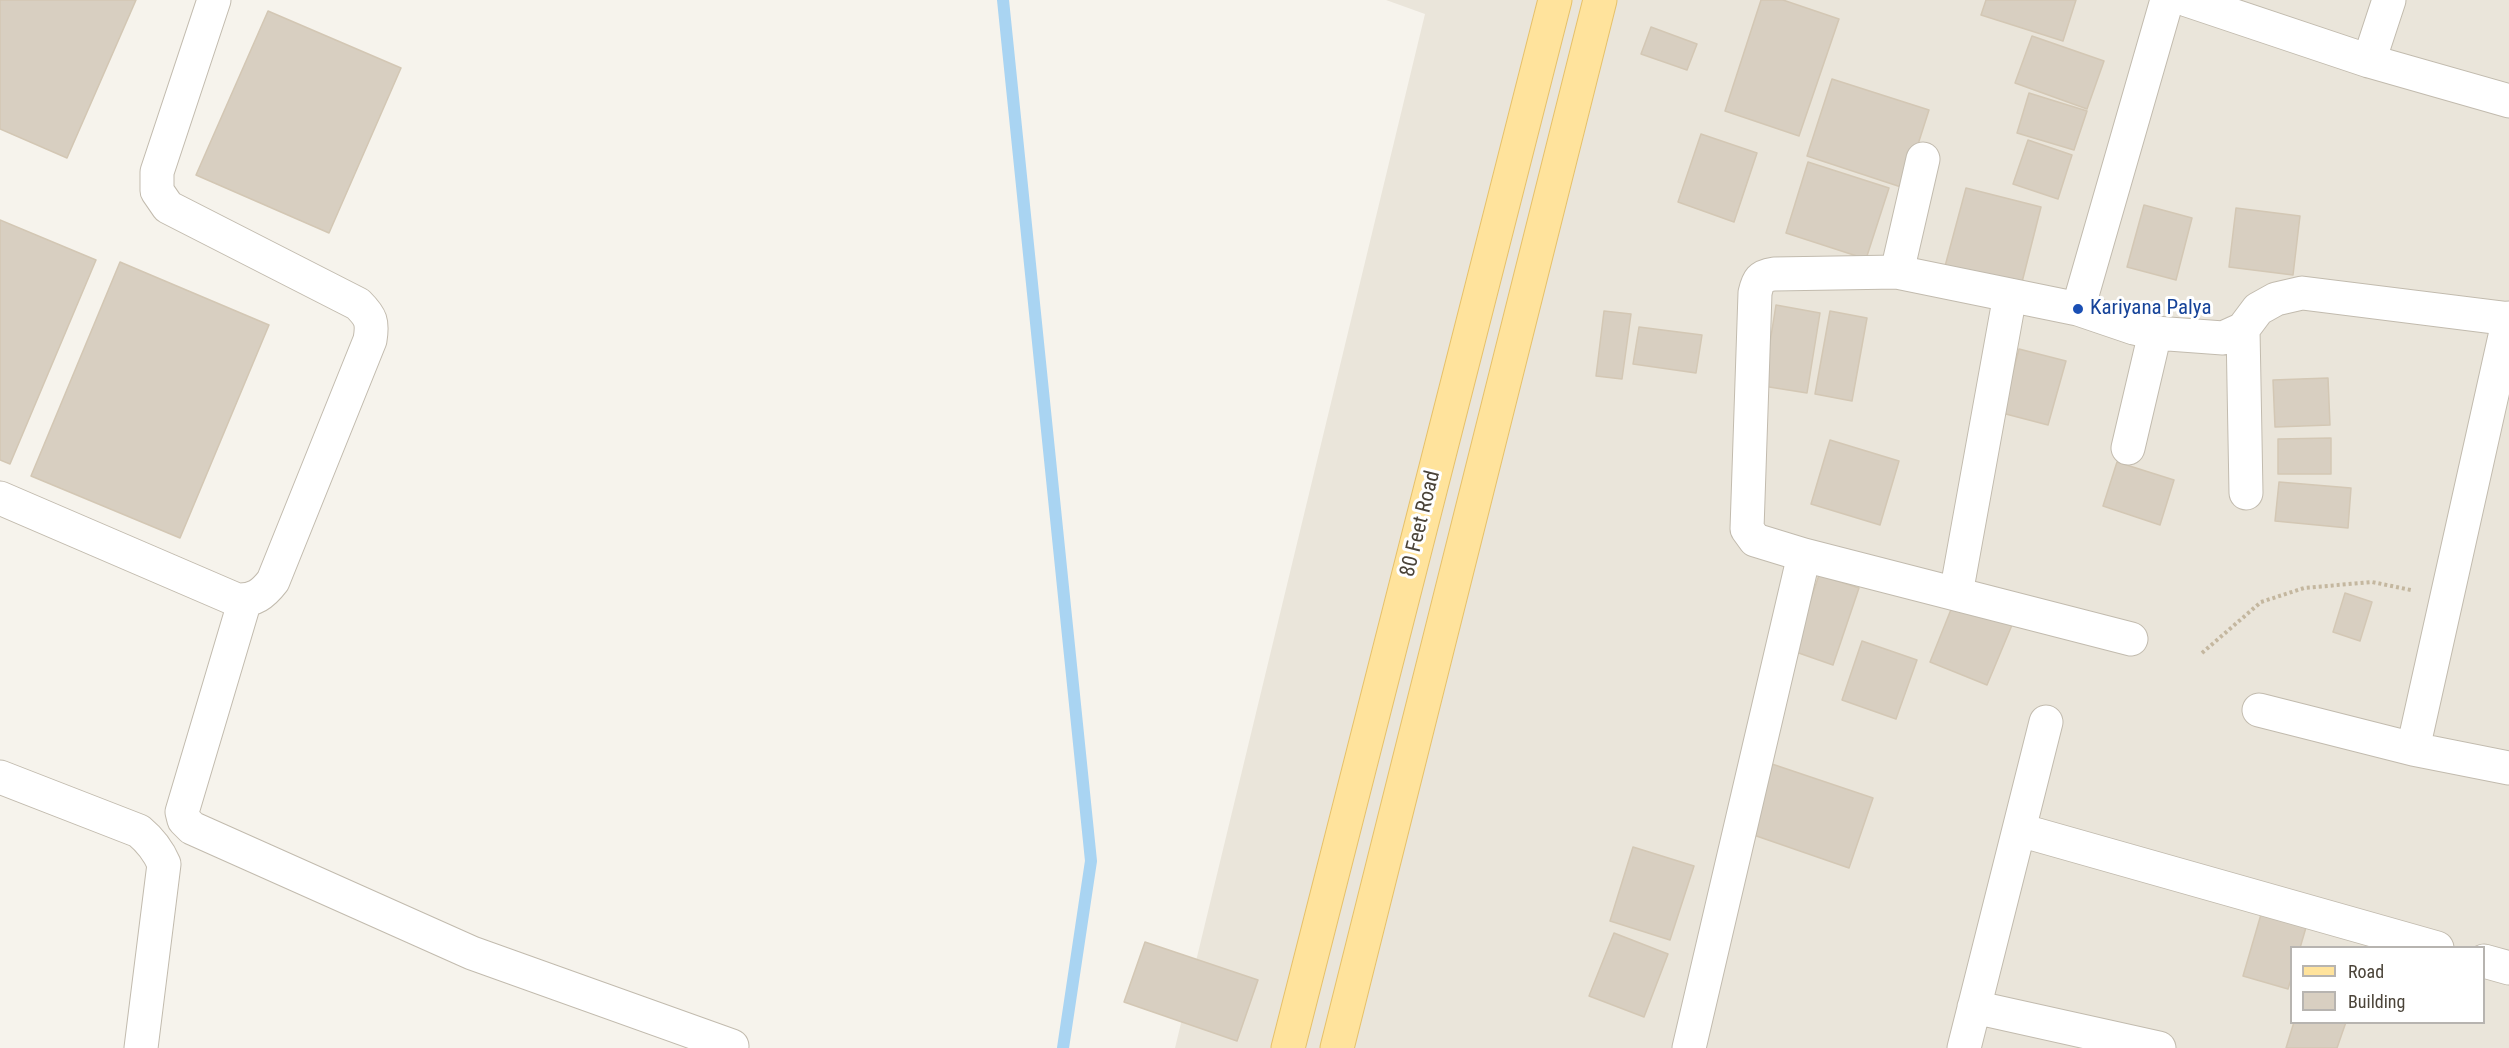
<!DOCTYPE html>
<style>
body{margin:0}
#map{position:relative;width:2509px;height:1048px;overflow:hidden;background:#f6f3ec;font-family:"Roboto Condensed",sans-serif}
canvas{display:block}
.legend{position:absolute;left:2290px;top:946px;width:195px;height:78px;box-sizing:border-box;background:#fff;border:2px solid #b7b4b0;margin:0;padding:8px 10px;list-style:none;font-size:18px;color:#4b4439}
.legend li{display:flex;align-items:center;gap:12px;height:30px}
.legend b{width:30px;border:2px solid #b7b4b0}
</style>
<div id="map">
<canvas width="2509" height="1048"></canvas>
<ul class="legend">
<li><b style="height:8px;background:#ffe39c"></b>Road</li>
<li><b style="height:16px;background:#d8cfc1"></b>Building</li>
</ul>
</div>
<script>
const ctx = document.querySelector('canvas').getContext('2d');
ctx.lineJoin = 'round';
function fillPath(path, color) {
  ctx.fillStyle = color;
  ctx.fill(path, 'evenodd');
}
function strokePath(path, color, width, dash) {
  ctx.strokeStyle = color;
  ctx.lineWidth = width;
  ctx.lineCap = dash ? 'butt' : 'round';
  ctx.setLineDash(dash || []);
  ctx.stroke(path);
}
function write(font, color, halo, rows, align = 'center') {
  ctx.font = font + ' "Roboto Condensed",sans-serif';
  ctx.lineWidth = 6;
  ctx.setLineDash([]);
  ctx.textBaseline = 'middle';
  ctx.strokeStyle = halo;
  ctx.fillStyle = color;
  for (const [text, x, y, turn = 0] of rows) {
    ctx.save();
    ctx.translate(x, y);
    ctx.rotate((+turn || 0) * Math.PI / 180);
    ctx.textAlign = isNaN(turn) ? turn : align;
    if (halo) ctx.strokeText(text, 0, 0);
    ctx.fillText(text, 0, 0);
    ctx.restore();
  }
}
const residential = new Path2D(`
 M1386,0H2509V1048H1175L1425,14ZM2292,948H2484V1022H2292Z`);
const stream = new Path2D(`
 M1003,0L1091,861L1063,1048`);
const building = new Path2D(`
 M0,0H136L67,158L0,129Z
 M1761,0H1783L1839,19L1799,136L1725,111Z
 M1986,0H2076L2063,41L1981,15Z
 M268,11L401,68L329,233L196,175Z
 M1651,27L1697,44L1687,70L1641,54Z
 M2032,36L2104,61L2087,109L2015,83Z
 M1832,79L1929,110L1904,188L1807,156Z
 M2029,93L2087,111L2074,150L2017,133Z
 M1701,134L1757,153L1734,222L1678,202Z
 M2028,140L2072,155L2058,199L2013,184Z
 M1808,162L1889,188L1866,259L1786,233Z
 M1966,188L2041,207L2020,290L1944,270Z
 M2144,205L2192,218L2176,280L2127,267Z
 M2236,208L2300,216L2293,275L2229,267Z
 M0,220L96,260L10,464L0,460Z
 M120,262L269,325L180,538L31,476Z
 M1776,305L1820,313L1807,393L1763,386Z
 M1604,311L1631,314L1622,379L1596,376Z
 M1830,311L1867,318L1852,401L1815,394Z
 M1639,327L1702,335L1696,373L1633,364Z
 M2019,349L2066,361L2048,425L2002,413Z
 M2328,378L2330,425L2275,427L2273,380Z
 M2331,438V474H2278V439Z
 M1830,440L1899,461L1880,525L1811,504Z
 M2117,462L2174,480L2160,525L2103,506Z
 M2279,482L2351,488L2348,528L2275,521Z
 M1819,575L1859,588L1833,665L1793,651Z
 M2345,593L2372,602L2360,641L2333,632Z
 M1954,602L2012,625L1987,685L1930,662Z
 M1862,641L1917,660L1896,719L1842,700Z
 M1766,762L1873,798L1849,868L1742,831Z
 M1633,847L1694,866L1670,940L1610,921Z
 M2262,911L2307,924L2300,948H2292V976L2288,989L2243,976Z
 M1614,933L1668,954L1644,1017L1589,996Z
 M1145,942L1258,980L1237,1041L1124,1002Z
 M2294,1022H2346L2337,1048H2286Z`);
const path = new Path2D(`
 M2202,653L2261,602L2304,588L2372,582L2411,590`);
const minor = new Path2D(`
 M2187,0L2369,61L2509,101
 M2369,61L2389,0
 M1897,272L1923,159
 M2078,309L2167,0
 M2509,318L2413,749L2509,768
 M2243,329L2246,493
 M2128,448L2155,333
 M0,498L237,600C254,601 263,594 273,581L370,340C373,322 371,317 358,304L168,207L157,191V172L214,0
 M1804,555L2131,639
 M1956,594L2010,295
 M245,600L182,812L184,820L192,828L472,953L732,1046
 M2259,710L2413,749
 M0,777L139,831C151,841 158,850 164,864L141,1048
 M2020,830L2437,948
 M2484,961L2509,968
 M1974,1007L2159,1048
 M1689,1048L1804,555L1755,540L1747,529L1755,293C1758,280 1760,276 1774,274L1897,272L2078,309L2134,328L2155,333L2223,338L2243,329L2258,309L2276,299L2302,293L2509,319
 M1964,1048L2046,722`);
const major = new Path2D(`
 M1288,1048L1555,0
 M1337,1048L1600,0`);
const markers = [
 [2078,309,6,"#1a4fb4"]
];
const transitNames = [
 ["Kariyana Palya",2090,309]
];
const streetNames = [
 ["80 Feet Road",1421,524,-76]
];
fillPath(residential, '#eae5da');
strokePath(stream, '#a9d4f2', 12);
fillPath(building, '#d8cfc1');
strokePath(building, '#d3c7b4', 1.5);
strokePath(minor, '#c2bbae', 35);
strokePath(major, '#e6c16a', 35);
strokePath(path, '#c4b79f', 4, [3, 3]);
strokePath(minor, '#fff', 33);
strokePath(major, '#ffe39c', 33);
for (const [x, y, r, color] of markers) {
  const dot = new Path2D();
  dot.arc(x, y, r, 0, 2 * Math.PI);
  ctx.fillStyle = color;
  ctx.fill(dot);
  strokePath(dot, '#fff', 2);
}
write('21px', '#164399', '#fff', transitNames, 'left');
write('21px', '#4b4439', '#fff', streetNames);
</script>
